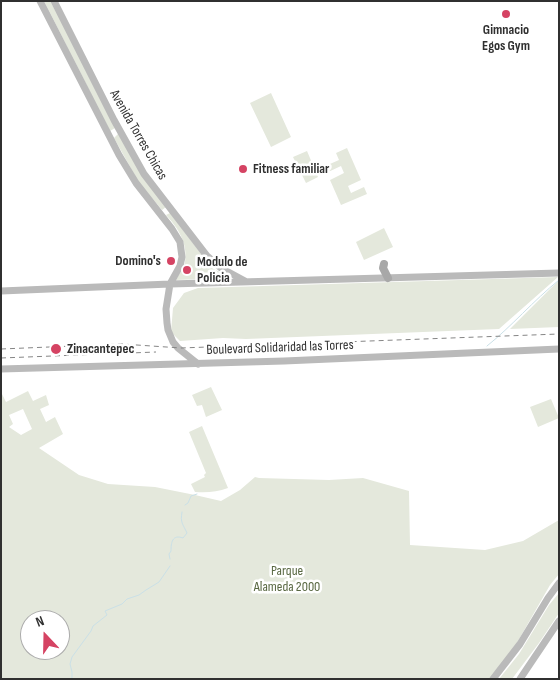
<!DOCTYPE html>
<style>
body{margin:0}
#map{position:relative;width:560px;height:680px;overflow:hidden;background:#fff;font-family:"Sofia Sans Condensed",sans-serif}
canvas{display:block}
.frame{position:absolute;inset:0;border:2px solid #303030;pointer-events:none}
.north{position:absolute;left:20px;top:610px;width:50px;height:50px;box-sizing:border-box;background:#fff;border:1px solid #acacac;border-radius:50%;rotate:339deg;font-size:14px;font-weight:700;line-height:20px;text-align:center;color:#303030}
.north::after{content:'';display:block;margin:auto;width:18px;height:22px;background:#d54363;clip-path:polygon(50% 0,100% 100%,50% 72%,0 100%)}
</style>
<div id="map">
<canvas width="560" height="680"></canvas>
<div class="frame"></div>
<div class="north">N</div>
</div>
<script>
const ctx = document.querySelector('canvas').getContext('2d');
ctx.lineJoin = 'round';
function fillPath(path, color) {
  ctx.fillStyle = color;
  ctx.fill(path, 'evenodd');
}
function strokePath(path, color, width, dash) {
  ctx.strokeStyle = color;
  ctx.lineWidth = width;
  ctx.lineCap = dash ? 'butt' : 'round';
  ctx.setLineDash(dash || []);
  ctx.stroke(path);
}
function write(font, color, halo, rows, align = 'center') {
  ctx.font = font + ' "Sofia Sans Condensed",sans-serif';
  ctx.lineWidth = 5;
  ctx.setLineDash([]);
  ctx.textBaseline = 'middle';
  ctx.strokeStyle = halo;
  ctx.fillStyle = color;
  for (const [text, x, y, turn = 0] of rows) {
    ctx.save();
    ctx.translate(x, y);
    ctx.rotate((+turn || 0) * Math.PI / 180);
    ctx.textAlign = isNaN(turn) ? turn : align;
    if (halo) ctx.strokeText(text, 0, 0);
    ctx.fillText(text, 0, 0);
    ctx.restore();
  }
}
const green = new Path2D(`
 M44,1H50L66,30L115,128L110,131Z
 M271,93L291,137L271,147L250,103Z
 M118,134L166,207L162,210L138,181L114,138Z
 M347,148L361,180L348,186L351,193L364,187L367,194L341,205L330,180L344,173L341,166L326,173L323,167L339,160L336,153Z
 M307,151L318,177L306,183L293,157Z
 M170,213L212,268L231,278L176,280C179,274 184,268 185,262C188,243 178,228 166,215Z
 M384,228L393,247L364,260L356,242Z
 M558,277L499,329L246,339L223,338L180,341L171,332L173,308L184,293L198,288Z
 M559,280V327L510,329Z
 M211,387L222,410L206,417L202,405L197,406L192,395Z
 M28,391L33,401L46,395L49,405L40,409L46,422L55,417L63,434L39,448L79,475L108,484L155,487L195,495L221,501L240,490L255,477L259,478L329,480L363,478L409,491L410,545L485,550L523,541L559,520V574L550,585L510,655L490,679H1V392L6,402ZM23,409L32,429L21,435L9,427L13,424L9,415ZM30,620H60V650H30Z
 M551,399L559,418L538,427L530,407Z
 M202,426L228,488C217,492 207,493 195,492L191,484L205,477L204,475L206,473L189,432Z
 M559,593V613L539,643L512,679H499L519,654L549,605Z`);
const stream = new Path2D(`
 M487,346C512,326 533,301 559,280
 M185,505L188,503L191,496L197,494
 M170,559L169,554L171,551C171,543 172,534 183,538L187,533C183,524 180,523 182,512
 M70,679L72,678V672L70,664L72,657L91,631L93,626L107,615L105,611L122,604L127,599L139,595L146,590L159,582L170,566`);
const secondary = new Path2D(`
 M40,1L119,155L136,183L172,229L180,242L182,257L180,266L170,284L166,309L167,323L168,330L173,342L178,348L198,364
 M54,1L114,120L144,174L207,256L221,268L245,281
 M1,291L170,284L559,273
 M1,369L284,361L559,349
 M493,679L520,644L548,598L559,583
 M520,679L559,621`);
const primary = new Path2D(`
 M384,264L383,268L388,278`);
const rail = new Path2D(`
 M1,349L122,344L181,348L234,346L559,334
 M1,358L156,352`);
const markers = [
 [506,14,5,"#d54363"],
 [243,169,5,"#d54363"],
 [171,261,5,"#d54363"],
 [187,270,5,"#d54363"],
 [56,349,6,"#d54363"]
];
const poiNames = [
 ["Gimnacio",506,30,"center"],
 ["Egos Gym",506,46,"center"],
 ["Fitness familiar",253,169],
 ["Domino's",161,261,"right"],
 ["Modulo de",197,262],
 ["Policia",197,278],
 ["Zinacantepec",67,349]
];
const streetNames = [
 ["Avenida Torres Chicas",138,135,60],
 ["Boulevard Solidaridad las Torres",280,348,-2]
];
const parkNames = [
 ["Parque",287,571],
 ["Alameda 2000",287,587]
];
fillPath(green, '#e4e8dc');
strokePath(stream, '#cae0e7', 1);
strokePath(secondary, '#bababa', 7);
strokePath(primary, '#a8a8a8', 8);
strokePath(rail, '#858585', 1, [5, 4]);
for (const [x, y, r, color] of markers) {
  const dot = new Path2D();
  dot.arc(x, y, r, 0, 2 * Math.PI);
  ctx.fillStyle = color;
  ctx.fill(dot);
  strokePath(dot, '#fff', 2);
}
write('bold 14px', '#303030', '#fff', poiNames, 'left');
write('14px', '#303030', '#fff', streetNames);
write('14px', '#586741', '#fff', parkNames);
</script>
